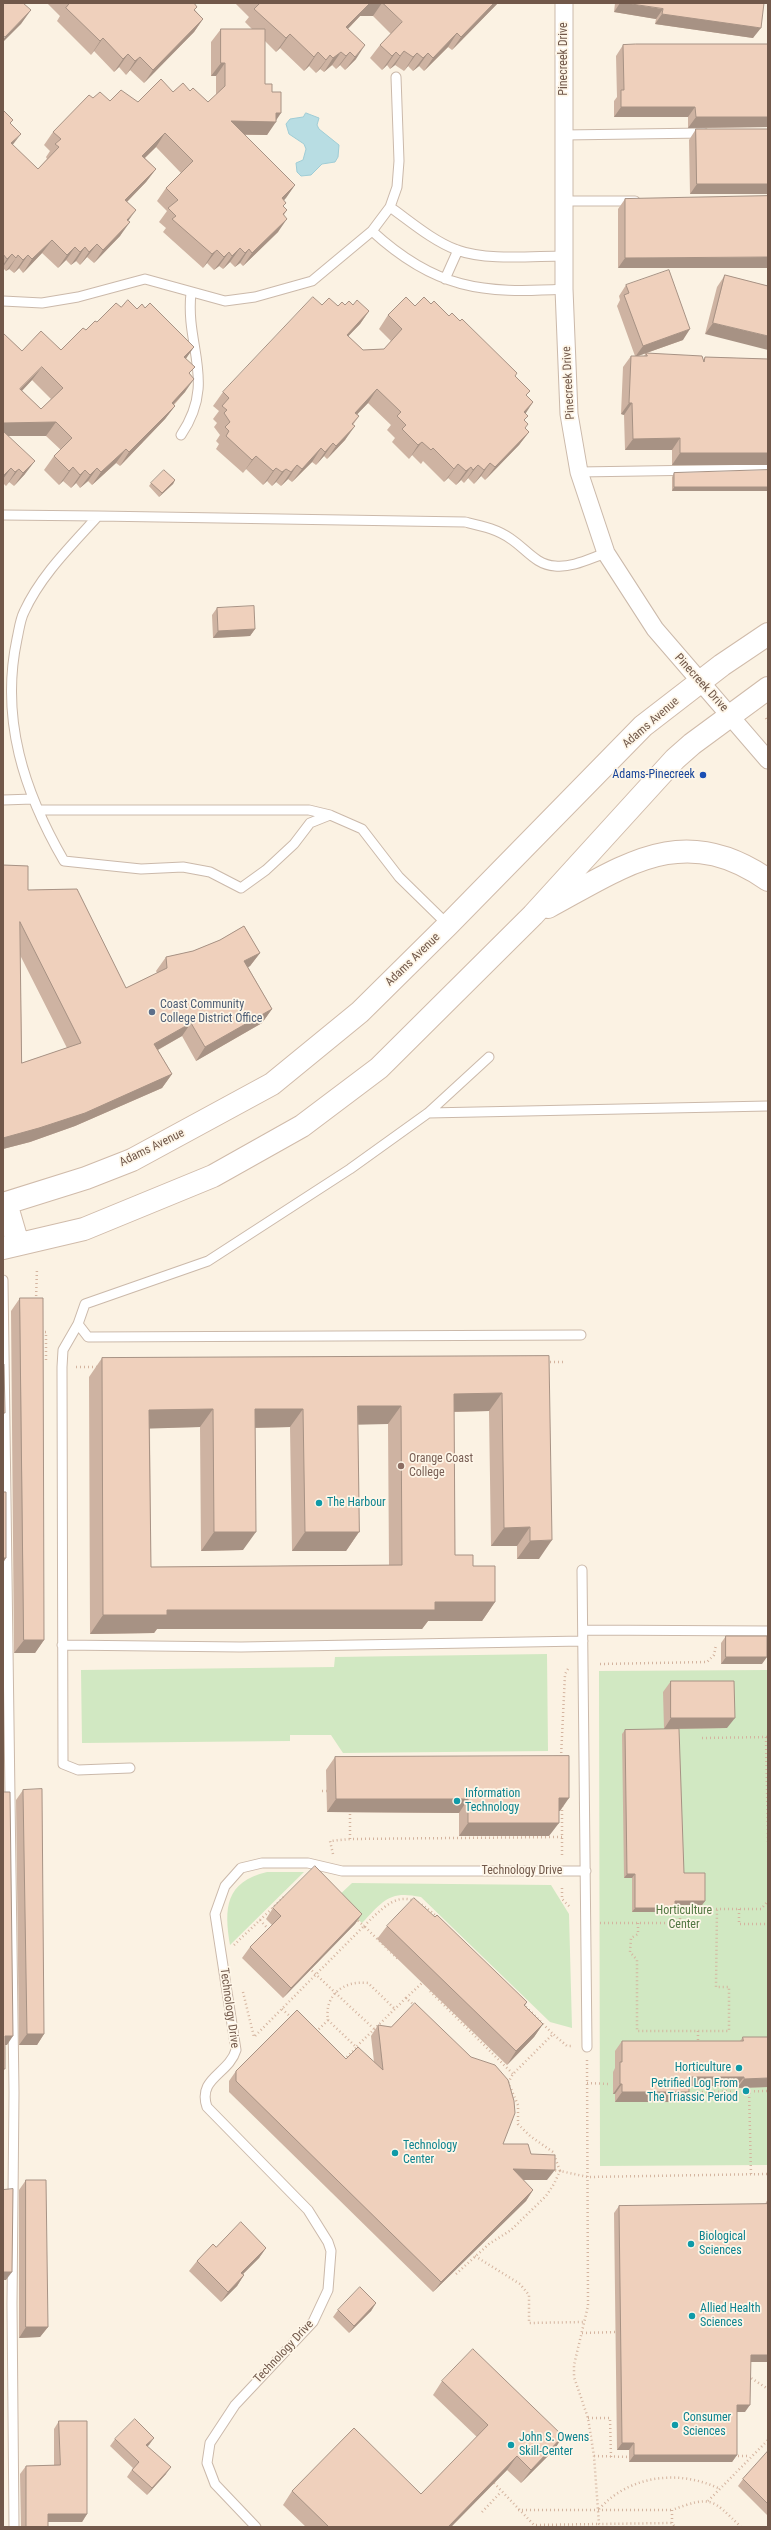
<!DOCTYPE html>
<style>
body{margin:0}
#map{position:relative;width:771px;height:2530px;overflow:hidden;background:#fbf2e3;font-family:"Roboto Condensed",sans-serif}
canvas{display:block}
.frame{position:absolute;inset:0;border:4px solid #71584a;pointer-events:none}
</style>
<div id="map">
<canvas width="771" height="2530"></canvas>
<div class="frame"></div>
</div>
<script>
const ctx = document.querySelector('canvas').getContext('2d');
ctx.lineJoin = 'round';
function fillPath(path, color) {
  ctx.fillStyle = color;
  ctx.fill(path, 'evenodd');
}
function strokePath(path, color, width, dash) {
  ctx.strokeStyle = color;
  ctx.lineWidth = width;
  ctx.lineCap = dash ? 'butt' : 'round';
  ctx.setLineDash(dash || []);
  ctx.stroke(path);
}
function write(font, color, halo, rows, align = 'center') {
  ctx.font = font + ' "Roboto Condensed",sans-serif';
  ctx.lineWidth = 3.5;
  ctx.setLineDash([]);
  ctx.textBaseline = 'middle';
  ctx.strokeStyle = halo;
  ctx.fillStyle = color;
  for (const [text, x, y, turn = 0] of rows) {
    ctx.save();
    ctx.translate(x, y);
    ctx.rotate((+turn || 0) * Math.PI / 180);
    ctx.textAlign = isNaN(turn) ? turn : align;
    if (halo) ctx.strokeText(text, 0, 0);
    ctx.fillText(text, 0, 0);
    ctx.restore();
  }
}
const green = new Path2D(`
 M547,1654L548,1751L343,1753L331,1735H290V1741L82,1743L81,1670L334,1667L335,1657Z
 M768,1670V2165L600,2166L599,1671Z
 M267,1872H304L230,1945C224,1908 225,1882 267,1872Z
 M352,1883L551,1885L569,1914L572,2028L550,2022L421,1897C389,1890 383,1901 362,1923L335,1899Z`);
const water = new Path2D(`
 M306,113L319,118L317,125L319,129L339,145L338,157L335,162L322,164L311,175L301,176L297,172L296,163L303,160L306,149L304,144L289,134L286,124L290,119L303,117Z`);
const path = new Path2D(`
 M766,718L768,722
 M36,1300L37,1268
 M41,1332H46V1360
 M546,1362H563
 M76,1367H99
 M600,1664L707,1662L714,1655L716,1645
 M766,1737L768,1842
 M702,1738L768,1737
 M561,1757L565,1674L568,1669
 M322,1791H329
 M562,1806V1857
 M350,1810V1839L562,1837
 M333,1854L330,1841L350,1839
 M562,1888V1899L571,1908
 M680,1909H761L768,1901
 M739,1909V1924H768
 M355,1918L364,1926C392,1898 405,1886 438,1918
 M260,1920L269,1930
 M600,1923H680V1903
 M638,1923V1934L631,1938L630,1952L637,1960V2031H729V1987H716L717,1909
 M234,1945L285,1896
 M309,1968L374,2029
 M430,1991L513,2074
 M243,1992L254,2037L364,1926L398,1959
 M406,1998L422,1983
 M523,2004L553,2034
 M282,2009L292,2018
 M328,2020L356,2047L406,1998L415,2006
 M698,2031V2043
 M316,2032L328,2020C324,1995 344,1980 368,1983L395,2009
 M344,2060L356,2048
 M587,2060L588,2306L574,2365V2377L588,2418L594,2456L599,2524L672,2523L675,2527
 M508,2082L518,2105V2124L530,2136L553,2152L560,2171L588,2177L768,2174
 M508,2083L513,2074L553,2034L567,2046H573
 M587,2083L609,2084
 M698,2084V2092L768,2091
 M749,2089L751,2175
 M475,2256L520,2284L529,2295V2323L584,2322
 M456,2274L489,2244L511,2230L546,2196L554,2184L560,2171L552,2170
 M582,2333L616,2332
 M748,2376L768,2389
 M588,2418H610L611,2457
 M594,2456L631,2457
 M734,2456H749
 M494,2483L534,2525
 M708,2501L768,2440
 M599,2509C629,2476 677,2469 718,2488
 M518,2510H672
 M482,2512L501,2492
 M672,2523V2510C712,2495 712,2499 741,2527
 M534,2527V2525L599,2524`);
const lane = new Path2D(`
 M564,135L704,133
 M564,201H635
 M390,207C411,222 433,241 457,250C487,261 532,256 564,256
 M372,231C435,289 482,294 564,289
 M445,279L458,250
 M3,301L42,303L78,297L145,279L225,301L255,297L312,281L372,231L390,207L397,187L399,161L396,77
 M181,435C217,382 185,347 191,293
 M579,472L768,469
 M3,515L98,516
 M3,800L33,799
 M38,810H309L330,815
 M448,925L399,877L362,829L330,815L310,823L294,844L266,870L241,888L210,872L183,867L141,869L64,861C24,792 0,719 17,639C19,630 20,620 24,612C41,575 71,546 98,516L465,522C482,526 497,529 511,539C526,549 536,565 555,566C572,568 591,558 606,553
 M489,1057L428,1113L350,1169L208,1261L85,1304L78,1324L88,1337L581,1335
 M428,1113L768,1106
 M3,1280L14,2092L12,2304L14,2527
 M78,1324L63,1350L62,1367L63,1764L78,1770L130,1768
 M582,1570L587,2047
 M583,1630L768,1631
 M62,1645L241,1647L583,1641
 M256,2527L215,2484L207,2463L210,2443L235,2405L313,2322L328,2290L331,2251L328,2242L308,2210L207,2107C197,2078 229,2074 236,2050L215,1914L225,1886L241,1868L262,1863H308L342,1871H586`);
const street = new Path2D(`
 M564,3V289L569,414L579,472L606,553L655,629L768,760`);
const secondary = new Path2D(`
 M548,907C626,865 683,821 768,880
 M6,1203L18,1244
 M3,1204L86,1178L132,1160L272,1084L360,1012L448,925L643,726L722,665L768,634
 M3,1248L84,1229L213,1176L302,1126L379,1068L533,915L675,759L692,744L768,688`);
const wall = new Path2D(`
 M47,3H195V10L203,19L194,32L144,83L130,70L126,75L119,67L114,72L94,51L91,55L57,21L60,16Z
 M235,3H498L452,50L448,47L424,71L419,66L413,71L408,66L404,71L395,65L390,69L387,65L382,70L370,58L380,45L391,34L373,16H360L348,29L356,59L345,70L340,65L336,69L332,65L324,72L320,69L316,73L309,66L304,71L280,48L276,52L265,41V84L272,92L276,120L267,135H245L295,185L284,200L283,206L287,210L284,215L278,232L243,266L240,263L235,267L230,262L223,269L219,266L214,270L207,263L203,268L163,232L166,228L159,222L167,211L157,201L166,188L181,173L156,147L145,158L156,169L146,182L127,202L128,221L120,236L94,263L87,257L80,265L76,261L71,265L66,260L58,268L42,253L23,273L19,268L14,273L9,269L6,271L3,268V110L13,120L10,123L13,145L38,169L47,159L46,157L50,151L44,145L53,132L93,98L110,101L138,102L173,92L190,91L208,102L216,95V76H211V42L221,29H252L245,22L249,17Z
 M615,3H764L753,38L655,24L656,19L614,12Z
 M768,44V127L688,128V117H614V101L617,97L616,56L623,45Z
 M696,129H768V194H690L689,140Z
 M768,196L618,268V209L625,199Z
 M725,275L768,286L705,334L717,287Z
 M626,285L683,340L638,356H644L646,353L703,360L705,357L768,359V465H672V450H625L624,415L621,414L623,367L631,356H635L617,306L620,300L619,296Z
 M431,304L449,316L515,376L527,396L533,402L525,413V428L529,432L519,445L485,480L481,476L474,484L468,478L464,483L461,480L456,485L448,478L444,482L423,461L421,464L412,455L409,459L392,442L395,438L387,430L391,425L368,403L357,414L359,416L353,425L345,440L327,459L324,456L316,465L312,462L292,482L288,479L281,486L276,482L272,486L267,481L263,485L246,469L243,473L216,449L219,444L216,441L220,435L214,427L217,423L213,419L219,411L213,406L223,392L322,305L338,306L353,305L369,311L360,324L348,336L363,350L384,349L391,341L379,329L388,315L415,306Z
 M121,307L137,309L145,308L194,347L186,358L190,374L185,392L174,405L175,406L165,419L120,466L116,463L92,485L88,481L80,488L76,483L71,488L63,481L59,485L44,470L54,456L61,450L46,436H8L25,474L14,486L9,482L6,486L3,483V333L22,351L61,350L86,330ZM32,380L51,399L41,409L22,391Z
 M674,473L768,491H672V477Z
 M175,480L173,484L159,497L149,486L151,483Z
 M217,608L255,629L250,636L213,638L212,615Z
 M3,865L28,866V890L77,889L126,988L157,973L156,971L166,957L193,951L220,940L244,926L260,953L250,966L248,967L272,1009L262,1023L196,1061L182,1036L158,1050L172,1074L162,1088L75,1126L30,1142L3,1149ZM20,955L67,1048L22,1063Z
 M20,1298L44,1640L35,1653H14L11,1311Z
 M549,1356L539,1559H517V1546H491L489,1411L454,1412L455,1555L473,1566L495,1602L482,1621H428L422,1629H157L154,1633L90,1634L89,1377L102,1358ZM358,1424H388L389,1565L151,1567L150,1428L200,1427L201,1551L243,1550L255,1428L290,1427L292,1551H346L359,1532Z
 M726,1636L762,1664H721V1643Z
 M671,1681L727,1728L664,1729L663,1692Z
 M625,1730L684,1873L705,1901L702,1905H675L672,1912H632V1878H624L622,1734Z
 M335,1757L560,1811H559L549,1836H459V1813L327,1812L326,1770Z
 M23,1790L44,2034L37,2045H19L16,1800Z
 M273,1908L362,1914L355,1924L283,1998L242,1958L250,1947L272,1925L266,1919Z
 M435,1917L527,2002L525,2006L543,2024L534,2037L507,2065L377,1939L387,1926Z
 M378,2025L503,2144L531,2154L547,2180H523L533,2190L526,2201L433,2292L229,2092V2081L236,2071L346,2059L374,2062L371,2036Z
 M743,2037L768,2087L737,2088V2086H689L682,2102H615V2094H613V2072L615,2068V2051L622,2041H740Z
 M26,2180L48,2327L40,2337L19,2338V2190Z
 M768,2199V2361L767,2362H750L745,2412H737V2455L732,2462H629V2450H617L614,2213L619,2206L765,2204Z
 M216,2247L266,2248L259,2258L243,2274L244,2275L237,2286L221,2302L189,2271L197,2261Z
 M376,2303L371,2311L349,2333L333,2317L338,2310Z
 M442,2381L563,2436L554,2450L521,2483L507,2470L451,2527H306L283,2505L292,2491L421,2494L477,2437L433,2395Z
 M59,2421L87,2514L82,2522H48V2527H21L20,2474L26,2466L54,2465V2429Z
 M154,2438L147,2446L166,2474L147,2495L127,2477L133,2468L110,2446L115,2439Z
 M768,2451V2516L738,2486L743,2479Z`);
const shadedWall = new Path2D(`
 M370,3H382L373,16H360L337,40L346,27Z
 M494,3H498L452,50L461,37Z
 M620,3H625L663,9L656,19L614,12Z
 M31,10L21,24L3,42V39L5,37Z
 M662,14L761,28L753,38L655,24Z
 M203,19L194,32L144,83L153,70Z
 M457,33L448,47L424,71L433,58Z
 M290,34L280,48L276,52L286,38Z
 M103,38L94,51L91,55L100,41Z
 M365,45L356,59L345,70L355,57Z
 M404,51L395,65L390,69L400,56Z
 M318,52L309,66L304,71L314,57Z
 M341,52L332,65L324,72L333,58Z
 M350,52L340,65L336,69L346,56Z
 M396,52L387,65L382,70L392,56Z
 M417,53L408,66L404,71L413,57Z
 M428,53L419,66L413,71L423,58Z
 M128,54L119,67L114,72L123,59Z
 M330,55L320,69L316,73L326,60Z
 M140,57L130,70L126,75L135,61Z
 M221,63H225L216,76H211Z
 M621,107H695L688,117H614Z
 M276,113H281L275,122H276L267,135L222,134L231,121Z
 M696,117H768V127L688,128Z
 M165,133L156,147L133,169L142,156Z
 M21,134L11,147V143Z
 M156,169L146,182L116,213L125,200Z
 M697,184H768V194H690Z
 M295,185L286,198L273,212L282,198Z
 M136,210L126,224L127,220Z
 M287,219L278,232L243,266L252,253Z
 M130,222L120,236L94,263L103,250Z
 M52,240L42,253L23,273L32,259Z
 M97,244L87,257L80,265L89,252Z
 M75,247L66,260L58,268L67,255Z
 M85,247L76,261L71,265L80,252Z
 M240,248L230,262L223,269L232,256Z
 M249,249L240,263L235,267L245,253Z
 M217,250L207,263L203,268L212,254Z
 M229,252L219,266L214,270L224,257Z
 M12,254L3,267V265L7,259Z
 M18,255L9,269L6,271L16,258Z
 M28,255L19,268L14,273L23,260Z
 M768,257V268H618L625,258Z
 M369,311L360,324L337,348L347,335Z
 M713,323L768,336V350L705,334Z
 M690,329L683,340L635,357L643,346Z
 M194,347L185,360L184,357Z
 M42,367L32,380L11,402L20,389Z
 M194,379L185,392L162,416L172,403Z
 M377,389L368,403L346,426L355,413Z
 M533,402L524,416V412Z
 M629,403H632L624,415L621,414Z
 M175,406L165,419L120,466L129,452Z
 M56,422L46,436H3V423Z
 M355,426L345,440L327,459L336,446Z
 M529,432L519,445L485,480L495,467Z
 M680,438L672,450H625L633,439Z
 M422,442L412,455L409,459L418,445Z
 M333,443L324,456L316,465L325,452Z
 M321,448L312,462L292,482L302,469Z
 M126,449L116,463L92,485L101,472Z
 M680,453H768V465H672Z
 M256,456L246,469L243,473L252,460Z
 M35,461L25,474L14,486L23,473Z
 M490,463L481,476L474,484L484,470Z
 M458,464L448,478L444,482L454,469Z
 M297,465L288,479L281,486L291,472Z
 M478,465L468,478L464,483L473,470Z
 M73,467L63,481L59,485L69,471Z
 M471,467L461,480L456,485L466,471Z
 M11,468L3,479V476Z
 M97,468L88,481L80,488L90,475Z
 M276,468L267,481L263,485L273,471Z
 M19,469L9,482L6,486L15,472Z
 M286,469L276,482L272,486L282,472Z
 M85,470L76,483L71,488L80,475Z
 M175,480L173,484L159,497L162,493Z
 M674,487H768V491H672Z
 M255,629L250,636L213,638L218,631Z
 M260,953L250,966L235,975L244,961Z
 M272,1009L262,1023L196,1061L205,1047Z
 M191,1023L182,1036L145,1057L154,1044Z
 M172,1074L162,1088L75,1126L30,1142L3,1149V1138Z
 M502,1393L489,1411L441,1412L454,1394Z
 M358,1406H401L388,1424L345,1425Z
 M213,1409L200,1427L136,1429L149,1410Z
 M255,1409H303L290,1427L242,1428Z
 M530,1527L517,1546H491L504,1528Z
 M214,1532H256L243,1550L201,1551Z
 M305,1532H359L346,1551H292Z
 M552,1540L539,1559H517L530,1541Z
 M3,1558H6L3,1563Z
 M435,1602H495L482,1621H428L422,1629H157L154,1633L90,1634L103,1615L167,1610Z
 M24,1640H44L35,1653H14Z
 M726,1657H767L762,1664H721Z
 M671,1718H735L727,1728L664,1729Z
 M559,1798H569L560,1811H549Z
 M336,1799H468L459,1813L327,1812Z
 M468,1823H559L549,1836H459Z
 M627,1874H635L632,1878H624Z
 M675,1901H705L702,1905H672Z
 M635,1908H675L672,1912H632Z
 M362,1914L355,1924L283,1998L291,1988Z
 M543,2024L534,2037L507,2065L516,2051Z
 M27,2034H44L37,2045H19Z
 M5,2036H13L7,2045H3Z
 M689,2077H744L737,2086H682Z
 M768,2078V2087L737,2088L744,2079Z
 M620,2084H622L615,2094H613Z
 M622,2092H689L682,2102H615Z
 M513,2169L555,2170L547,2180H506Z
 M533,2190L526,2201L433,2292L441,2282Z
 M266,2248L259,2258L234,2283L241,2273Z
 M3,2272H12L6,2280H3Z
 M244,2275L237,2286L221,2302L228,2292Z
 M376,2303L371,2311L349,2333L354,2326Z
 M26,2327H48L40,2337L19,2338Z
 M751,2355H768V2361L767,2362H746Z
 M737,2405H750L745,2412H732Z
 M563,2436L554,2450L521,2483L531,2470Z
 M154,2438L149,2445L141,2452L146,2445Z
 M622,2443H634L629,2450H617Z
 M634,2455H737L732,2462H629Z
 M517,2456L507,2470L451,2527H448Z
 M171,2467L166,2474L147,2495L152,2488Z
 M48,2514H87L82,2522H42Z`);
const building = new Path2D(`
 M3,3H23L31,10L5,37L3,36Z
 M70,3H194L197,7L194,10L203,19L153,70L140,57L135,61L128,54L123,59L103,38L100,41L66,8Z
 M257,3H370L346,27L365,45L355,57L350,52L346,56L341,52L333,58L330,55L326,60L318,52L314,57L290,34L286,38L254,9L259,4Z
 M383,3H494L461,37L457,33L433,58L428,53L423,58L417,53L413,57L404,51L400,56L396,52L392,56L380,45L402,22Z
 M625,3H764L761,28L662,14L663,9Z
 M221,29H265V84H272V92H281V113H276V122L231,121L295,185L282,198L286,203L283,206L287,210L283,214L287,219L252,253L249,249L245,253L240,248L232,256L229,252L224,257L217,250L212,254L172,219L176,216L168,208L178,200L166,188L193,161L165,133L142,156L156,169L125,200L136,210L127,220L130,222L103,250L97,244L89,252L85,247L80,252L75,247L67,255L52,240L32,259L28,255L23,260L18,255L16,258L12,254L7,259L3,254V110L13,120L10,123L21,134L11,143L38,169L59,147L55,144L61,139L53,132L89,95L93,98L100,92L110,101L121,90L138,102L161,79L173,92L183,83L190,91L193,88L208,102L225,86V63H221Z
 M636,44H768V117H696L695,107H621V90H624L623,45Z
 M696,129H768V184H697Z
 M768,196V257L625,258V199Z
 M669,270L690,329L643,346L624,295L629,293L626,285Z
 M725,275L768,286V336L713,323Z
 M313,297L322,305L329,298L338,306L342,302L345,305L349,301L353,305L357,300L369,311L347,335L363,350L384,349L402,329L388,315L406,297L415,306L424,297L431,304L434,301L449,316L452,313L460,321L462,319L517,373L515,376L530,391L526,395L533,402L524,412L528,416L524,420L528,424L525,428L529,432L495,467L490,463L484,470L478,465L473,470L471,467L466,471L458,464L454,469L433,448L431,450L422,442L418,445L402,429L406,425L397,416L401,412L377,389L355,413L359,416L352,424L355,426L336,446L333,443L325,452L321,448L302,469L297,465L291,472L286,469L282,472L276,468L273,471L256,456L252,460L226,436L229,431L225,427L230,422L224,413L227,410L222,406L229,398L223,392Z
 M128,300L137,309L142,304L145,308L150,303L194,347L184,357L195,367L189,373L194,379L172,403L175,406L129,452L126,449L101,472L97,468L90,475L85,470L80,475L73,467L69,471L54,456L72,438L56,422L3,423V333L22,351L41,331L61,350L83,328L86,330L95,321L97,322L116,303L121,307ZM42,367L63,388L41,409L20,389Z
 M646,353L702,356L704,362L705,357L768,359V453H680V438L633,439L632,403H629L631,356H647Z
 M3,431L35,461L23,473L19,469L15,472L11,468L3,476Z
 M164,470L175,480L162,493L151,483Z
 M768,470V487H674V473Z
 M254,606L255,629L218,631L217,608Z
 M3,865L28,866V890L77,889L126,988L167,968L166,957L193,951L220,940L244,926L260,953L244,961L272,1009L205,1047L191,1023L154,1044L172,1074L85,1113L39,1128L3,1138ZM20,922L81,1043L22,1063Z
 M20,1298H43L44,1640H24Z
 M549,1356L552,1540L530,1541V1527L504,1528L502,1393L454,1394L455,1555H473V1566H495V1602H435V1610H167V1615H103L102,1358ZM358,1406H401L402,1565L151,1567L149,1410L213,1409L214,1532H256L255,1409H303L305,1532H359Z
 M3,1364H4L5,1413H3Z
 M3,1492H6V1558H3Z
 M726,1636H767V1657H726Z
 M671,1681H734L735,1718H671Z
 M679,1729L684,1873H705V1901H675V1908H635V1874H627L625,1730Z
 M569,1756V1798H559V1823H468V1799H336L335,1757Z
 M42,1789L44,2034H27L23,1790Z
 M3,1792H10L13,2036H5V2069H3Z
 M315,1866L362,1914L291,1988L250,1947L281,1916L273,1908Z
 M414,1898L435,1917L437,1915L527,2002L524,2005L543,2024L516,2051L387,1926Z
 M415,2003L471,2057L495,2065L508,2080L514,2101L515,2113L503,2144H528L531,2154L555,2155V2170L513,2169L533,2190L441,2282L236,2081V2071L297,2010L346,2059L358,2047L383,2070L378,2025L391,2027Z
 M743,2037H768V2078L744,2079V2077H689V2092H622V2084H620V2062H622V2041H743Z
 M26,2180H46L48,2327H26Z
 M13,2189L12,2272H3V2190Z
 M768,2204V2355H751L750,2405H737V2455H634V2443H622L619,2206Z
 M241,2222L266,2248L241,2273L244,2275L228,2292L197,2261L213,2244L216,2247Z
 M360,2287L376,2303L354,2326L338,2310Z
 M473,2349L563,2436L531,2470L517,2456L448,2527H329L292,2491L354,2428L421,2494L488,2425L442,2381Z
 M135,2419L154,2438L146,2445L171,2467L152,2488L132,2470L139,2462L115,2439Z
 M59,2421H87V2514H48V2527H26V2466L60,2465Z
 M768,2451V2504L743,2479Z`);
const markers = [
 [703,775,4,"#1a4fb4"],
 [152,1012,4,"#5c6f8a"],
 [401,1466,4,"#8d6e63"],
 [319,1503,4,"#0f9aa8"],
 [457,1801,4,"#0f9aa8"],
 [739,2068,4,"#0f9aa8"],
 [746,2091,4,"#0f9aa8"],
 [395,2153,4,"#0f9aa8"],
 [691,2244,4,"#0f9aa8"],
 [692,2316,4,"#0f9aa8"],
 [675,2425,4,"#0f9aa8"],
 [511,2445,4,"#0f9aa8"]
];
const streetNames = [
 ["Pinecreek Drive",564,59,-90],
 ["Pinecreek Drive",569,383,-93],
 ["Pinecreek Drive",701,683,48],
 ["Adams Avenue",651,723,-41],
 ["Adams Avenue",413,960,-44],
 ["Adams Avenue",152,1148,-26],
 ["Technology Drive",522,1871],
 ["Technology Drive",229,2008,82],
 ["Technology Drive",284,2352,-47]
];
const transitNames = [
 ["Adams-Pinecreek",695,775]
];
const serviceNames = [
 ["Coast Community",160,1005],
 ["College District Office",160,1019]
];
const educationNames = [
 ["Orange Coast",409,1459],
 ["College",409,1473]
];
const cultureNames = [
 ["The Harbour",327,1503],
 ["Information",465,1794],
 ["Technology",465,1808],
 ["Horticulture",731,2068,"right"],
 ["Petrified Log From",738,2084,"right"],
 ["The Triassic Period",738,2098,"right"],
 ["Technology",403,2146],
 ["Center",403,2160],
 ["Biological",699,2237],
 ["Sciences",699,2251],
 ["Allied Health",700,2309],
 ["Sciences",700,2323],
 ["Consumer",683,2418],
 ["Sciences",683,2432],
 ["John S. Owens",519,2438],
 ["Skill-Center",519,2452]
];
const parkNames = [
 ["Horticulture",684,1911],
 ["Center",684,1925]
];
fillPath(green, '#d1e8c2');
fillPath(water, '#b8dde3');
strokePath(water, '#9fccd5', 1);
strokePath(lane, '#cbb9aa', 11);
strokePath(street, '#cbb9aa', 19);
strokePath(secondary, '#d0bbaa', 24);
strokePath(path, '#d4b49f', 2.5, [1, 3]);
strokePath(lane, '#fff', 9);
strokePath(street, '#fff', 17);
strokePath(secondary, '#fff', 22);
fillPath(wall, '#ceb3a2');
fillPath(shadedWall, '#a79284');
fillPath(building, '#efd0bc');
strokePath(building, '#a79284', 1);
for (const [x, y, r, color] of markers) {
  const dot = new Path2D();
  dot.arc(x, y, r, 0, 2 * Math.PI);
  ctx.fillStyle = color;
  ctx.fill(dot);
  strokePath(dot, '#fef6e8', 1.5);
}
write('12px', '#71584a', '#fef6e8', streetNames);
write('12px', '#164399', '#fef6e8', transitNames, 'right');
write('12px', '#4e5e75', '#fef6e8', serviceNames, 'left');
write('12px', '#785e54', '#fef6e8', educationNames, 'left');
write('12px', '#0d838f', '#fef6e8', cultureNames, 'left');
write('12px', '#527742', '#fef6e8', parkNames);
</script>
